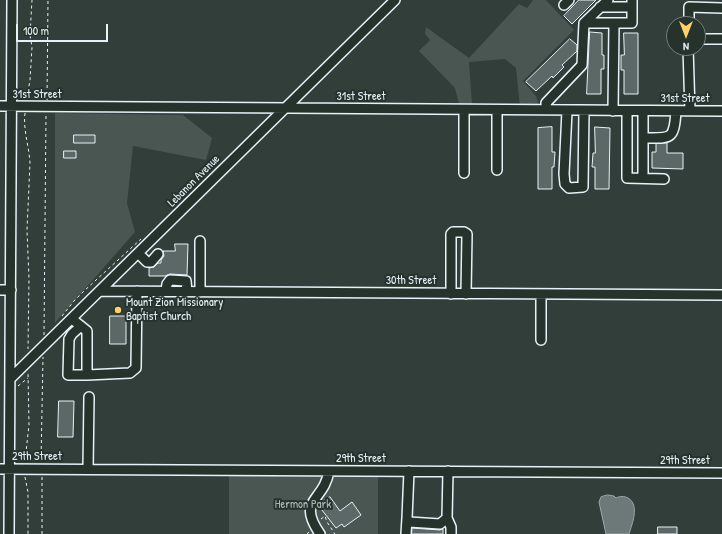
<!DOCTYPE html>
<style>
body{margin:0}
#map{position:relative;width:722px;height:534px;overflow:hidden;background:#323e39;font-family:"Patrick Hand",sans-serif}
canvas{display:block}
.north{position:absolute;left:666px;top:16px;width:40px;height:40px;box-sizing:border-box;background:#26332d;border:1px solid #747f7e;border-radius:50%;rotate:180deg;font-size:11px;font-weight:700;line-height:16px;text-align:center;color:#e8f1f8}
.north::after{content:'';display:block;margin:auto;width:14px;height:18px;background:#ffd166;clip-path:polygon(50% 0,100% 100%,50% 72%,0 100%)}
.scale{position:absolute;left:16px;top:24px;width:92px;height:18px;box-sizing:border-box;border:2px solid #e8f1f8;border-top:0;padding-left:5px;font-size:12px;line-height:14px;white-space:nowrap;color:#e8f1f8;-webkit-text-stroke:3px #26332d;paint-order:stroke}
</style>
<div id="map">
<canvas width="722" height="534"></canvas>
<div class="north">N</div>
<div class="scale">100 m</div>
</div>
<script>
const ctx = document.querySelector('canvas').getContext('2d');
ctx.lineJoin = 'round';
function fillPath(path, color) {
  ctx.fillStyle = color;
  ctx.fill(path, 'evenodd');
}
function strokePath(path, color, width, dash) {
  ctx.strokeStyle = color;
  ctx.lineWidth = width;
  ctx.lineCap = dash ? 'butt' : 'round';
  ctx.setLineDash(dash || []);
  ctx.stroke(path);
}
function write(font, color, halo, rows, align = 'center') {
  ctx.font = font + ' "Patrick Hand",sans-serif';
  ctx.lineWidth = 4;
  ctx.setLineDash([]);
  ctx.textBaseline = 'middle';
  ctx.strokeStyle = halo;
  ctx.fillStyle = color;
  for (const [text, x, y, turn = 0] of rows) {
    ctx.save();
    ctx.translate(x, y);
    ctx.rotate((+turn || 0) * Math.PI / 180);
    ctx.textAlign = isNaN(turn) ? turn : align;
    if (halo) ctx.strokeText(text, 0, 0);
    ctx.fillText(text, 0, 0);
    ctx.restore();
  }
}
const green = new Path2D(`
 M533,0H546L574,30L523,81L536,96L539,106L520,107L516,68L505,59L469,62L472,104H459L455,88L419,51L430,40L425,34L426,27L469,58L519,4L527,8Z
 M55,113L183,115L212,138L206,160L133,146L127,203L135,232L55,323Z
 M229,476H378V534H229Z`);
const water = new Path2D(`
 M608,495L614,496L616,498C620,496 624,496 628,498C640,505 632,524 629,534H606L599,502L601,497Z`);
const building = new Path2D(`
 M579,0H596L572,24L564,16Z
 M590,32L602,33V55H604V69H601V94H587Z
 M624,33H638V94H624V70H621V55H624Z
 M570,39L577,45V51L562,65L564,67L553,78L552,76L536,91L526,82Z
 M552,127V152H555L554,167H552V189H538V128Z
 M595,127L610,128L609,189H595V167H592L593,153H595Z
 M74,135H95V143H74Z
 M667,143V153H683V169L652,168V152H656V144Z
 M64,151H76V158H64Z
 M175,244H188L187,275L170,274L165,276H149V268L154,267L158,263H161V260L164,256L163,251H175Z
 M110,316H126V344H110Z
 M59,401H74L73,437H58Z
 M330,497L340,511L352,502L361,515L344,527L342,524L336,528L318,505Z
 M658,527H677V534H658Z
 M412,528L440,530L443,529V534H412Z`);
const path = new Path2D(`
 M27,98L30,80L32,47L30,35L32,0
 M47,100L48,0
 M25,113C23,130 29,146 30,163L27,230L29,279L28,349
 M174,206L192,186L206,175
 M62,316L74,301L84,291L141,239
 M44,335L46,115
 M18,386L28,378
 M25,461L29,425L28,372
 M41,461L43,357
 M25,477L28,492V534
 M42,477V534
 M321,519L325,516L327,522L335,534
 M307,534L310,531`);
const minor = new Path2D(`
 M564,5L569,0
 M600,7H632
 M584,23H614
 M689,24V7L722,8
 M698,39H722
 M688,48L690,111
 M0,106L722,111
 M464,110V173
 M547,110L546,103L582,65L584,23L608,0
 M567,111L564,174L565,184L569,188L583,187L584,111
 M613,111L614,23H632V0
 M627,111V178L664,179
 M643,111V178
 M643,138C671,138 674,141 676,111
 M497,170V110
 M200,241V292
 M138,253L147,262H151L158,254
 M0,290H11
 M100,291L722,295
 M166,291L167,284L170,280L186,281L187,292
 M451,294V234L453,232H464L467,234L466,294
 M72,319L87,331V375L130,373L136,368L137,291
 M81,326L72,334L69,339L68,375H87
 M541,340V294
 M10,379L395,0
 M0,469L722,473
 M88,469L89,397
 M409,471L407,518L409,522L440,524L447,518L448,471
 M447,518L451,527V534
 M9,534L12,0
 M320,534C296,499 324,502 329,471
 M406,534L407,518`);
const markers = [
 [118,310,4,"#ffd166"]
];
const streetNames = [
 ["31st Street",37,95],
 ["31st Street",361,97],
 ["31st Street",685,99],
 ["Lebanon Avenue",194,181,-45],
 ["30th Street",411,281],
 ["29th Street",37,457],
 ["29th Street",361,459],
 ["29th Street",685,461]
];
const poiNames = [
 ["Mount Zion Missionary",126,303],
 ["Baptist Church",126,317]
];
const parkNames = [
 ["Hermon Park",303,505]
];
fillPath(green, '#495651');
fillPath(water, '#6d7978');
strokePath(water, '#9ea9ab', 1);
fillPath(building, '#5c6865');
strokePath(building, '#e8f1f8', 1);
strokePath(minor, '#e8f1f8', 12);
strokePath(path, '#e8f1f8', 1, [3, 3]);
strokePath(minor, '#26332d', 9);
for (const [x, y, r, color] of markers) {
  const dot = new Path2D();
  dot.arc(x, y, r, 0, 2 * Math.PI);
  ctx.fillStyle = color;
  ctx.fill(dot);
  strokePath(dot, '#26332d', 1.5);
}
write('12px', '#e8f1f8', '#26332d', streetNames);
write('12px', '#e8f1f8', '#26332d', poiNames, 'left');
write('12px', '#b0bbbe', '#26332d', parkNames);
</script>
